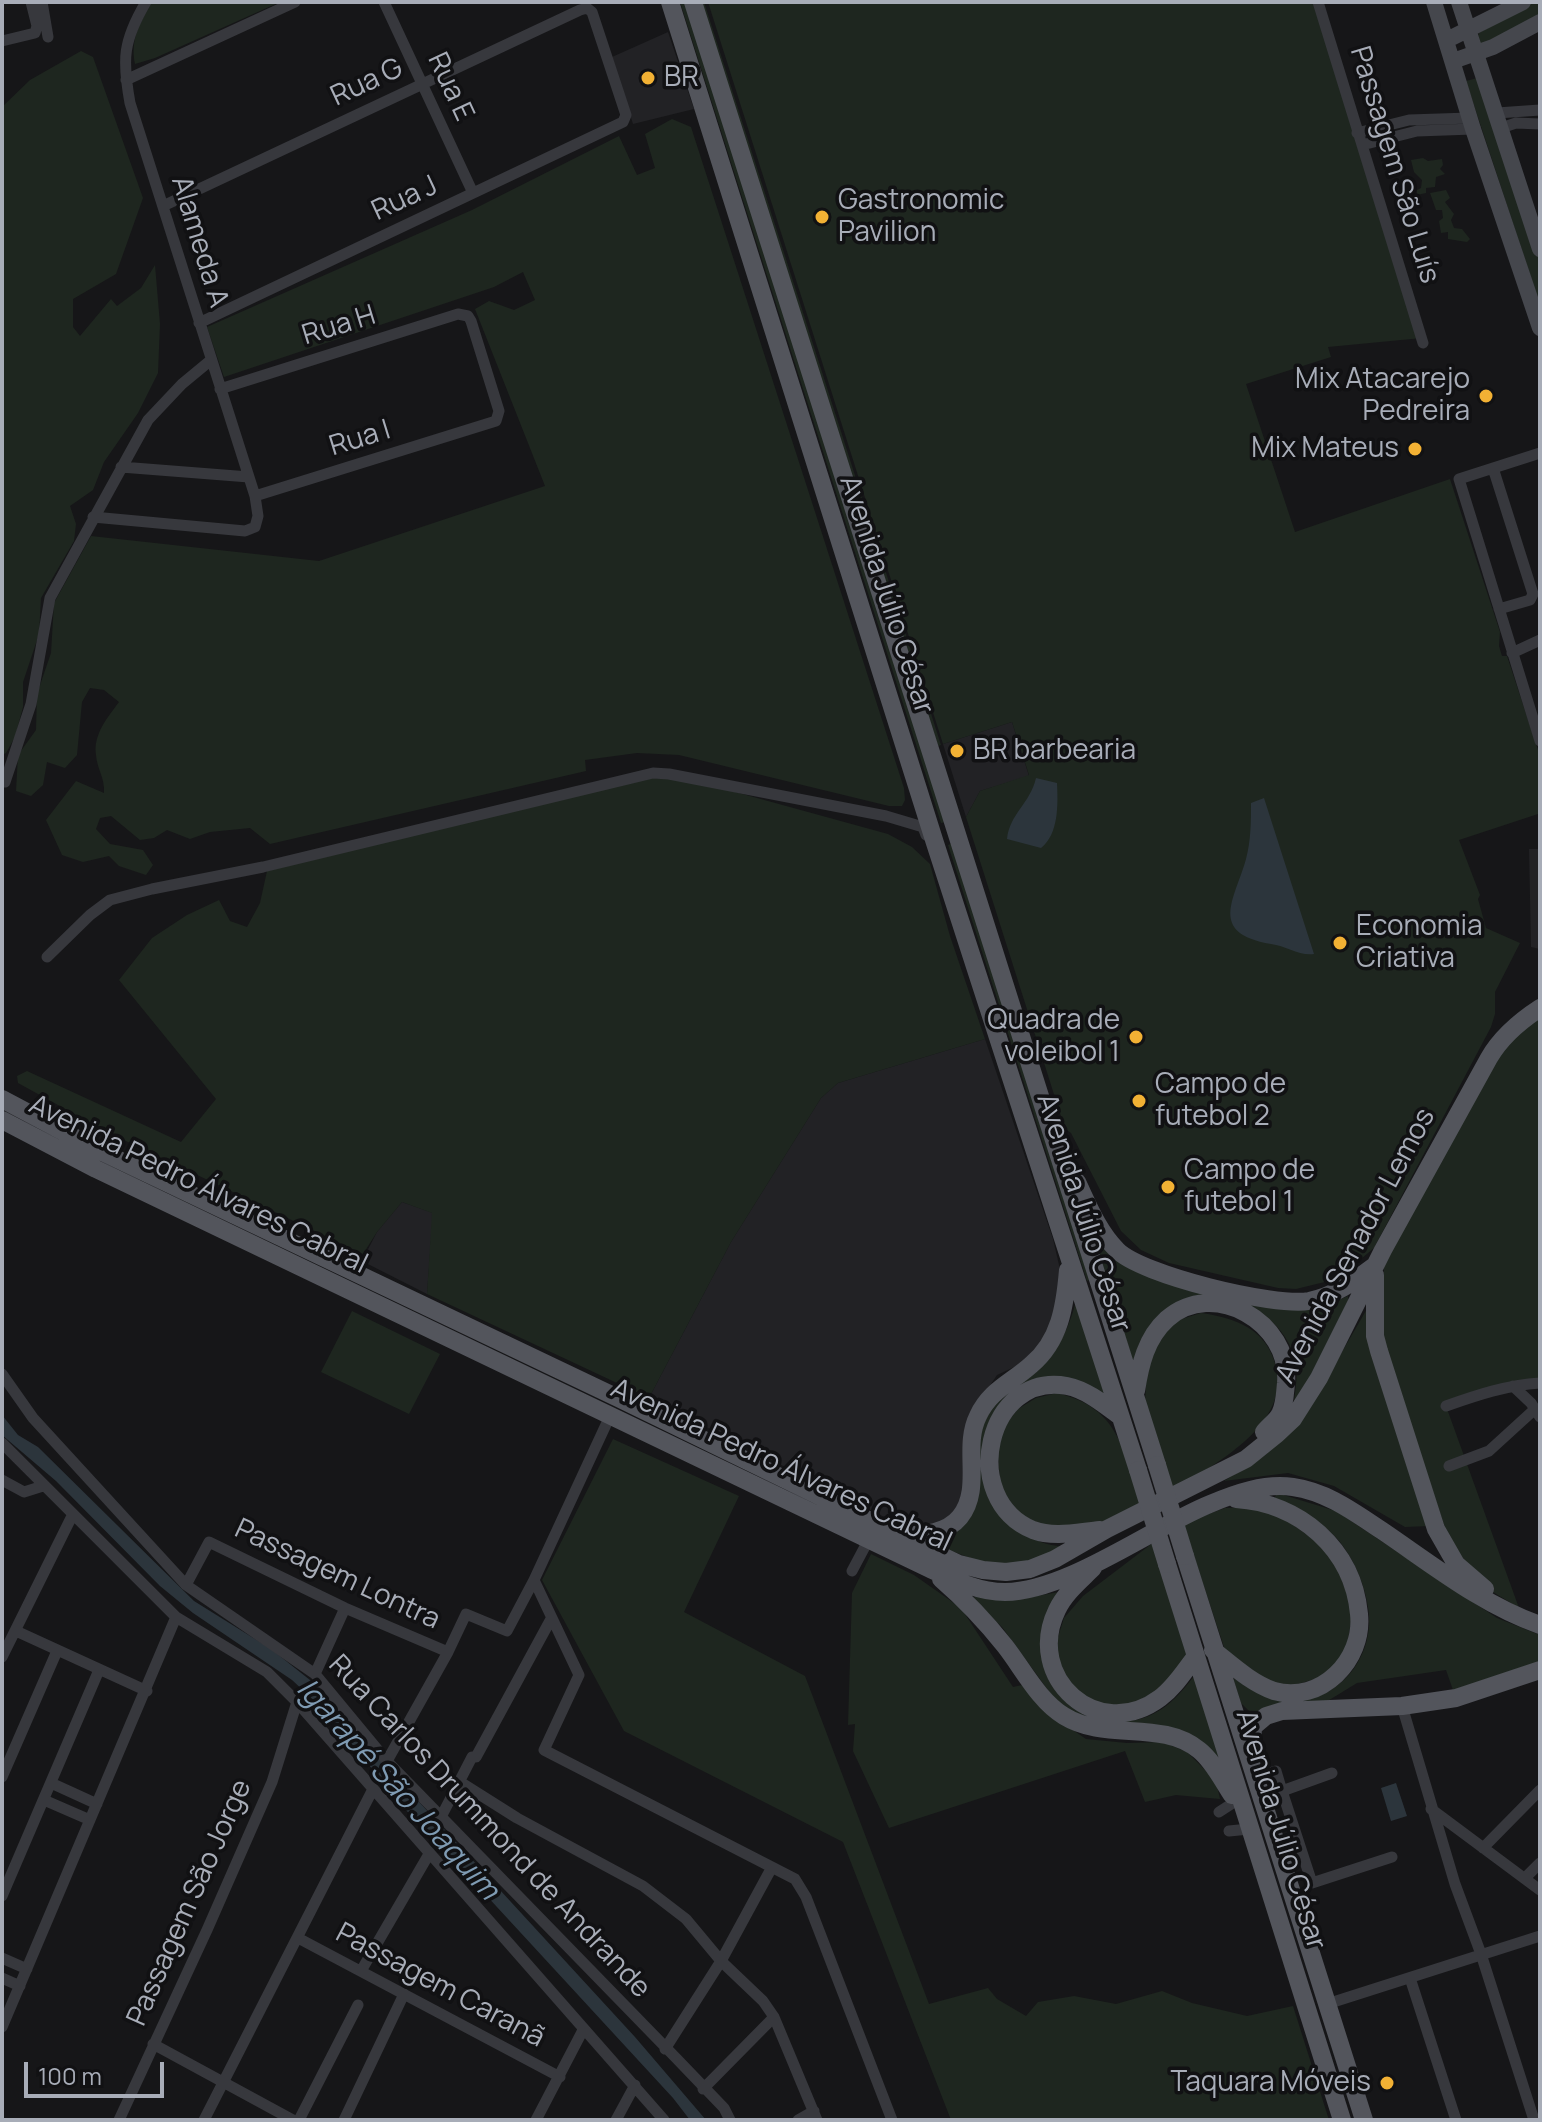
<!DOCTYPE html>
<meta charset="utf-8">
<style>
body{margin:0}
#map{position:relative;width:1542px;height:2122px;overflow:hidden;background:#161618;font-family:Manrope,sans-serif}
canvas{display:block}
.frame{position:absolute;inset:0;border:4px solid #a8adb8;pointer-events:none}
.scale{position:absolute;left:24px;top:2062px;width:140px;height:36px;box-sizing:border-box;border:4px solid #a8adb8;border-top:0;padding-left:10px;font-size:24px;line-height:28px;white-space:nowrap;color:#a8adb8;-webkit-text-stroke:6px #111113;paint-order:stroke}
</style>
<div id="map">
<canvas width="1542" height="2122"></canvas>
<div class="frame"></div>
<div class="scale">100 m</div>
</div>
<script>
const ctx = document.querySelector('canvas').getContext('2d');
ctx.lineJoin = 'round';
function fillPath(path, color) {
  ctx.fillStyle = color;
  ctx.fill(path, 'evenodd');
}
function strokePath(path, color, width, dash) {
  ctx.strokeStyle = color;
  ctx.lineWidth = width;
  ctx.lineCap = dash ? 'butt' : 'round';
  ctx.setLineDash(dash || []);
  ctx.stroke(path);
}
function write(font, color, halo, rows, align = 'center') {
  ctx.font = font + ' Manrope,sans-serif';
  ctx.lineWidth = 7;
  ctx.setLineDash([]);
  ctx.textBaseline = 'middle';
  ctx.strokeStyle = halo;
  ctx.fillStyle = color;
  for (const [text, x, y, turn = 0] of rows) {
    ctx.save();
    ctx.translate(x, y);
    ctx.rotate((+turn || 0) * Math.PI / 180);
    ctx.textAlign = isNaN(turn) ? turn : align;
    if (halo) ctx.strokeText(text, 0, 0);
    ctx.fillText(text, 0, 0);
    ctx.restore();
  }
}
const built = new Path2D(`
 M668,32L694,109L633,124L612,57Z
 M1012,722L1029,776L980,791L966,817L943,744Z
 M1529,849H1540V949L1531,947Z
 M985,1039L1053,1239L1062,1278L1056,1313L1042,1341L1025,1362L997,1375L971,1414L966,1497L951,1518L920,1529L892,1521L649,1398L731,1242L821,1098L838,1083Z
 M402,1202L433,1213L427,1294L362,1261L377,1232Z`);
const green = new Path2D(`
 M152,2H280L155,58L135,64C130,39 140,23 152,2Z
 M680,2H685L946,822L941,823Z
 M700,2H704L941,745L938,746Z
 M708,2H1314L1422,338L1328,347L1331,357L1246,384L1295,532L1450,479L1500,632L1499,646L1502,656H1507L1540,756V818L1538,814L1459,840L1480,895L1478,899L1486,928L1520,943L1495,992V1014L1491,1027L1374,1248L1337,1279L1296,1289L1278,1288L1169,1263L1141,1250L1121,1231L1071,1133L1065,1129L966,817L980,791L1029,775L1012,722L943,744Z
 M1533,2H1540V20L1481,46L1478,36L1479,33Z
 M81,51L93,57L143,198L116,274L73,299V327L80,336L111,299L117,306L141,288L155,265L160,324L158,373L138,413L104,462L93,490L70,506L76,524L74,541L41,598L39,634L23,682V707L15,737L6,753L2,755V107L30,80Z
 M1481,77L1540,257V305L1466,81Z
 M672,119L691,127L904,788L905,800L902,806H889L679,755L637,753L585,760L586,771L270,844L250,828L210,832L190,839L167,830L154,838L140,840L111,816L100,818L96,829L110,844L143,850L153,865L146,875L119,866L109,856L83,862L62,855L46,820L76,781L104,793C105,778 97,769 96,755C93,734 108,717 119,702L104,690L90,688L82,702L77,755L65,768L47,762L43,785L31,796L16,791L18,755L36,730L37,694L51,653L54,603L91,536L319,561L545,486L475,309L489,301L514,310L535,300L523,272L494,287L224,377L207,327L472,210L619,136L637,175L655,168L645,134Z
 M1423,158L1428,161L1442,159L1443,165L1440,169L1445,174L1436,177L1435,187L1426,188V193L1417,195V190L1421,188L1422,180L1414,172L1411,160Z
 M1446,190L1450,198L1445,202L1454,214L1451,220L1454,228L1462,229L1470,239L1467,242L1448,239V232L1441,233L1439,221L1443,218L1442,210H1436L1430,193Z
 M642,778L688,779L888,834L912,847L930,864L950,936L985,1039L838,1083L821,1098L731,1242L649,1398L427,1294L432,1213L402,1202L377,1232L363,1254L107,1132L18,1083L17,1076L27,1071L181,1142L216,1099L119,980L152,938L187,915L219,900L230,921L247,927L260,903L267,871Z
 M953,843L1092,1279L1087,1281L948,845Z
 M1540,1008V1383L1446,1406L1519,1608L1480,1584L1457,1564L1376,1321L1384,1277V1254L1489,1058Z
 M1090,1227L1155,1278L1341,1299L1348,1296V1301L1307,1384L1294,1402C1295,1391 1298,1376 1296,1365C1288,1322 1254,1305 1215,1300C1200,1298 1185,1296 1173,1305C1154,1319 1144,1342 1133,1361Z
 M1077,1297L1109,1400C1091,1388 1061,1369 1038,1379C1025,1385 1005,1406 994,1416L1004,1520C1028,1537 1040,1546 1070,1547L1024,1563H983L926,1541C935,1538 948,1537 956,1532C994,1505 968,1459 984,1423C997,1396 1016,1390 1036,1372C1059,1351 1070,1326 1077,1297Z
 M1367,1309L1429,1526L1405,1527L1334,1486L1288,1473L1224,1481L1265,1455L1308,1410Z
 M352,1311L440,1354L409,1414L321,1372Z
 M1201,1313C1230,1317 1260,1326 1272,1355C1300,1421 1218,1461 1172,1492L1145,1401L1147,1369L1155,1347L1172,1322Z
 M1057,1393C1121,1408 1123,1452 1142,1506L1097,1526L1061,1531L1038,1524L1016,1511L999,1486L997,1435L1018,1409L1036,1398Z
 M613,1439L739,1496L684,1612L805,1676L929,2004L988,1988L997,1999L1026,2016L1038,2002L1074,1996L1116,2004L1162,1991L1192,2003L1247,2016L1293,2006L1329,2120H951L843,1842L624,1731L542,1580Z
 M1277,1493L1336,1511L1497,1618L1540,1635V1664L1453,1690L1446,1670L1357,1683L1326,1702L1255,1717L1241,1703L1233,1678C1248,1687 1265,1699 1282,1701C1328,1705 1365,1672 1369,1627C1371,1605 1361,1575 1350,1557C1335,1528 1303,1510 1274,1499Z
 M1253,1507L1282,1517L1331,1552L1353,1609L1348,1640L1341,1660L1319,1678L1291,1686L1274,1683L1246,1670L1225,1650L1183,1523L1225,1508Z
 M1154,1542L1189,1657L1168,1685L1125,1708L1097,1706L1062,1677L1058,1658V1637L1064,1618L1083,1596Z
 M871,1554L914,1575L961,1608L1013,1687L1027,1684L1048,1713L1086,1739L1127,1743L1163,1742L1187,1752L1216,1781L1220,1799L1176,1795L1145,1802L1125,1751L889,1828L853,1751L855,1724L848,1725L852,1593Z
 M1064,1591C1061,1605 1044,1657 1045,1669C1047,1683 1059,1695 1068,1704C1082,1716 1095,1720 1113,1721C1151,1724 1172,1705 1194,1676L1227,1772L1210,1750L1079,1718L1053,1697L1002,1627L973,1600L976,1594L1021,1599Z`);
const water = new Path2D(`
 M1036,778L1057,783C1058,804 1059,834 1041,848L1007,839C1010,813 1030,804 1036,778Z
 M1264,798L1314,954C1299,956 1286,946 1271,944C1207,933 1235,899 1246,859C1251,840 1251,822 1251,803Z
 M2,1415L18,1435L38,1447L194,1601L271,1649L320,1688L353,1730L635,2037L706,2120H690L673,2098L473,1881L440,1851L321,1707L292,1680L193,1613L160,1586L56,1481L2,1435Z
 M1396,1783L1407,1816L1391,1821L1381,1788Z`);
const street = new Path2D(`
 M42,2L48,37
 M384,2L473,193
 M1318,2L1423,343
 M2,41L35,33L37,26L31,2
 M126,80L295,2
 M1497,113L1540,110
 M1501,128L1516,123L1540,124
 M1357,133L1409,120L1470,118
 M1362,145L1417,131L1473,129
 M163,206L580,10L587,8L592,12L626,115L623,122L199,323
 M220,389L458,314L468,316L471,321L499,411L496,421L255,496
 M1540,453L1459,479L1540,741
 M121,467L249,477
 M1493,468L1533,594L1530,600L1499,609
 M93,517L245,531L255,527L258,516L255,496L130,103C122,59 123,41 146,2
 M1512,653L1540,640
 M5,782L31,704L50,598L148,420L182,384L211,360
 M47,957L90,915L110,900L152,889L263,867L653,773L669,774L886,816L923,827L926,835
 M2,1374L33,1418L186,1585L315,1674L387,1761L676,2058L724,2108L730,2120
 M1513,1386L1531,1403L1540,1417
 M1446,1406C1477,1395 1507,1385 1540,1383
 M2,1443L176,1617L267,1672L297,1702L664,2120
 M1449,1466L1489,1451L1535,1409
 M2,1480L24,1492L43,1486
 M852,1571L869,1539
 M534,1580L579,1675L544,1750L795,1879L806,1897L892,2120
 M186,1585L209,1542L345,1608L448,1652
 M16,1631L147,1691
 M2,1657L72,1516
 M315,1674L345,1608
 M1402,1706L1455,1884L1481,1954L1534,2120
 M387,1761L448,1652L466,1614L507,1631L534,1580L610,1416
 M1260,1776L1276,1771L1282,1791L1332,1773
 M2,1777L57,1651
 M460,1782L517,1818L643,1886L686,1919L721,1961L763,2001L774,2017L817,2120
 M51,1783L97,1804
 M1282,1791L1312,1883L1392,1857
 M44,1800L90,1820
 M1431,1809L1540,1890
 M1219,1812L1236,1801
 M441,1817L472,1757H476L551,1619
 M1229,1831L1249,1829
 M1483,1848L1540,1790
 M1525,1878L1540,1863
 M2,1896L99,1670
 M298,1938L560,2077
 M2,1958L27,1969
 M361,1971L429,1854
 M2,1978L20,1986
 M1410,1978L1456,2120
 M1327,2004L1540,1936
 M2,2027L176,1617
 M153,2044L293,2120
 M665,2049L721,1961L771,1869
 M703,2089L774,2017
 M119,2120L207,1930L272,1782L297,1702
 M204,2120L373,1789
 M299,2120L358,2005
 M344,2120L404,1994
 M536,2120L583,2030
 M616,2120L635,2085
 M798,2120L814,2111`);
const secondary = new Path2D(`
 M1434,2L1473,129L1540,328
 M1459,2L1540,249
 M1447,40L1523,2
 M1453,61L1493,47L1540,22`);
const primary = new Path2D(`
 M670,2L935,843L1138,1470
 M693,2L1157,1465
 M2,1099L100,1151L618,1398L936,1553L959,1564L983,1570L1006,1572L1030,1569L1055,1559L1107,1529L1246,1459L1277,1434L1293,1419L1319,1378L1383,1250L1489,1058C1501,1037 1520,1021 1540,1008
 M2,1120L96,1169L930,1569C954,1580 979,1592 1005,1592C1068,1591 1151,1528 1210,1504C1236,1493 1264,1483 1293,1487C1328,1492 1355,1513 1384,1532C1434,1566 1483,1605 1540,1625
 M1077,1182C1088,1205 1098,1231 1117,1250C1141,1275 1274,1307 1309,1301C1334,1296 1353,1282 1373,1267
 M1375,1275V1336L1379,1351L1436,1529L1456,1564L1485,1589
 M1136,1391C1140,1365 1146,1338 1167,1319C1213,1278 1291,1322 1286,1383C1285,1392 1285,1405 1280,1414C1277,1420 1269,1426 1264,1432
 M1100,1530C1078,1532 1054,1538 1033,1530C958,1499 987,1371 1067,1386C1087,1390 1105,1405 1121,1417
 M903,1534C923,1536 947,1533 960,1517C983,1488 962,1448 978,1416C990,1390 1011,1383 1031,1365C1060,1341 1065,1306 1068,1270
 M1185,1556L1364,2120
 M1167,1564L1342,2120
 M1093,1568C1080,1581 1065,1593 1057,1610C1024,1678 1098,1744 1160,1698C1175,1687 1185,1670 1196,1656
 M941,1579C964,1599 986,1622 1005,1646C1023,1669 1039,1701 1064,1716C1106,1742 1161,1719 1199,1750C1213,1761 1222,1780 1232,1795
 M1213,1650C1232,1665 1251,1683 1274,1691C1321,1704 1364,1660 1359,1614C1353,1549 1300,1503 1236,1499
 M1255,1755L1252,1745L1253,1727L1266,1716L1282,1711L1402,1706L1456,1698L1540,1670`);
const primaryBridge = new Path2D(`
 M1157,1465L1185,1556
 M1138,1470L1167,1564`);
const markers = [
 [648,78,8,"#f2b134"],
 [822,217,8,"#f2b134"],
 [1486,396,8,"#f2b134"],
 [1415,449,8,"#f2b134"],
 [957,751,8,"#f2b134"],
 [1340,943,8,"#f2b134"],
 [1136,1037,8,"#f2b134"],
 [1139,1101,8,"#f2b134"],
 [1168,1187,8,"#f2b134"],
 [1387,2083,8,"#f2b134"]
];
const poiNames = [
 ["BR",664,78],
 ["Gastronomic",838,201],
 ["Pavilion",838,233],
 ["Mix Atacarejo",1470,380,"right"],
 ["Pedreira",1470,412,"right"],
 ["Mix Mateus",1399,449,"right"],
 ["BR barbearia",973,751],
 ["Economia",1356,927],
 ["Criativa",1356,959],
 ["Quadra de",1120,1021,"right"],
 ["voleibol 1",1120,1053,"right"],
 ["Campo de",1155,1085],
 ["futebol 2",1155,1117],
 ["Campo de",1184,1171],
 ["futebol 1",1184,1203],
 ["Taquara Móveis",1371,2083,"right"]
];
const streetNames = [
 ["Rua G",367,83,-25],
 ["Rua E",450,87,65],
 ["Passagem São Luís",1394,165,73],
 ["Rua J",405,199,-25],
 ["Alameda A",199,242,73],
 ["Rua H",339,326,-17],
 ["Rua I",360,439,-17],
 ["Avenida Júlio César",886,595,72],
 ["Avenida Pedro Álvares Cabral",198,1185,26],
 ["Avenida Júlio César",1083,1213,72],
 ["Avenida Senador Lemos",1356,1246,-62],
 ["Avenida Pedro Álvares Cabral",781,1466,25],
 ["Passagem Lontra",337,1575,25],
 ["Rua Carlos Drummond de Andrande",489,1827,47],
 ["Avenida Júlio César",1280,1830,73],
 ["Passagem São Jorge",190,1903,-66],
 ["Passagem Caranã",440,1986,28]
];
const waterNames = [
 ["Igarapé São Joaquim",397,1790,48]
];
fillPath(built, '#222225');
fillPath(green, '#1e261f');
fillPath(water, '#2c353c');
strokePath(street, '#37383d', 11);
strokePath(secondary, '#45474d', 16);
strokePath(primary, '#53555c', 18);
strokePath(primaryBridge, '#53555c', 18);
for (const [x, y, r, color] of markers) {
  const dot = new Path2D();
  dot.arc(x, y, r, 0, 2 * Math.PI);
  ctx.fillStyle = color;
  ctx.fill(dot);
  strokePath(dot, '#111113', 3);
}
write('28px', '#a8adb8', '#111113', poiNames, 'left');
write('28px', '#a8adb8', '#111113', streetNames);
write('italic 30px', '#7f9bb3', '#111113', waterNames);
</script>
